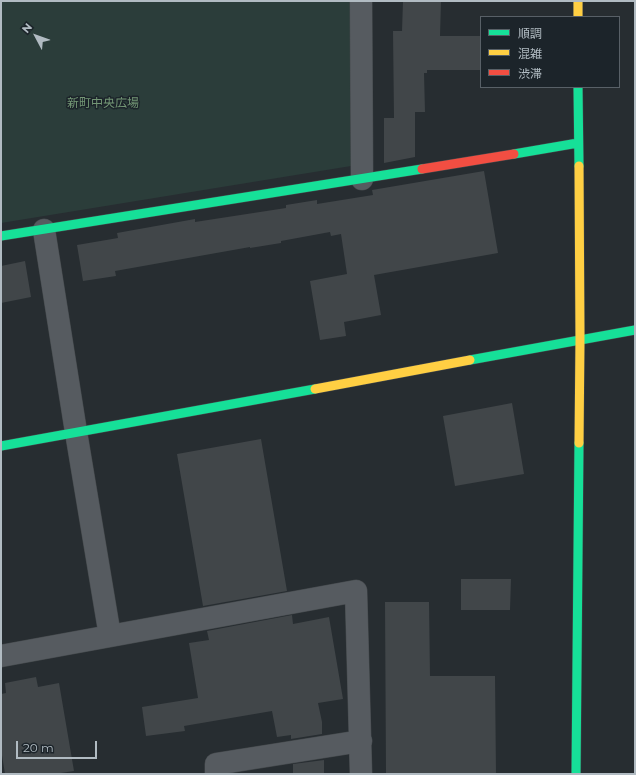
<!DOCTYPE html>
<meta charset="utf-8">
<style>
body{margin:0}
#map{position:relative;width:636px;height:775px;overflow:hidden;background:#272d31;font-family:Montserrat,"Noto Sans JP",sans-serif}
canvas{display:block}
.frame{position:absolute;inset:0;border:2px solid #b1bbc2;pointer-events:none}
.legend{position:absolute;left:480px;top:16px;width:140px;height:72px;box-sizing:border-box;background:#1c242a;border:1px solid #586067;margin:0;padding:5px 7px;list-style:none;font-size:12px;color:#b1bbc2}
.legend li{display:flex;align-items:center;gap:8px;height:20px}
.legend b{width:20px;border:1px solid #586067}
.north{position:absolute;left:16px;top:16px;width:40px;height:40px;-webkit-text-stroke:3px #1c242a;paint-order:stroke;rotate:311deg;font-size:11px;font-weight:700;line-height:16px;text-align:center;color:#b1bbc2}
.north::after{content:'';display:block;margin:auto;width:14px;height:18px;background:#b1bbc2;clip-path:polygon(50% 0,100% 100%,50% 72%,0 100%)}
.scale{position:absolute;left:16px;top:741px;width:81px;height:18px;box-sizing:border-box;border:2px solid #b1bbc2;border-top:0;padding-left:5px;font-size:12px;line-height:14px;white-space:nowrap;color:#b1bbc2;-webkit-text-stroke:3px #1c242a;paint-order:stroke}
</style>
<div id="map">
<canvas width="636" height="775"></canvas>
<div class="frame"></div>
<ul class="legend">
<li><b style="height:5px;background:#16e098"></b>順調</li>
<li><b style="height:5px;background:#ffcf43"></b>混雑</li>
<li><b style="height:5px;background:#f24e42"></b>渋滞</li>
</ul>
<div class="north">N</div>
<div class="scale">20 m</div>
</div>
<script>
const ctx = document.querySelector('canvas').getContext('2d');
ctx.lineJoin = 'round';
function fillPath(path, color) {
  ctx.fillStyle = color;
  ctx.fill(path, 'evenodd');
}
function strokePath(path, color, width, dash) {
  ctx.strokeStyle = color;
  ctx.lineWidth = width;
  ctx.lineCap = dash ? 'butt' : 'round';
  ctx.setLineDash(dash || []);
  ctx.stroke(path);
}
function write(font, color, halo, rows, align = 'center') {
  ctx.font = font + ' Montserrat,"Noto Sans JP",sans-serif';
  ctx.lineWidth = 3;
  ctx.setLineDash([]);
  ctx.textBaseline = 'middle';
  ctx.strokeStyle = halo;
  ctx.fillStyle = color;
  for (const [text, x, y, turn = 0] of rows) {
    ctx.save();
    ctx.translate(x, y);
    ctx.rotate((+turn || 0) * Math.PI / 180);
    ctx.textAlign = isNaN(turn) ? turn : align;
    if (halo) ctx.strokeText(text, 0, 0);
    ctx.fillText(text, 0, 0);
    ctx.restore();
  }
}
const green = new Path2D(`
 M1,1H350L351,166L1,223Z`);
const building = new Path2D(`
 M403,1H441L440,36H481V70H427V73H424L425,112H415V157L384,163V118H394L393,31H402Z
 M484,171L498,253L374,275L381,315L344,322L346,336L320,340L310,281L347,274L341,234L331,236L330,232L281,241V243L250,248V247L115,271L116,276L83,281L77,245L118,238L117,233L195,219V222L286,208V205L317,200V204L373,195L372,190Z
 M25,261L31,297L1,303V266Z
 M512,403L524,474L455,486L443,416Z
 M261,439L287,591L203,606L177,454Z
 M461,579H511L510,610H461Z
 M385,602H429L430,676H495L496,774H386Z
 M292,615L293,624L329,617L343,699L318,703L322,722V734L291,739V735L277,737L272,711L184,726L185,731L146,736L142,707L198,698L189,643L209,640L207,631Z
 M36,677L38,687L59,683L74,771L54,774H5L1,749V694L6,693L5,683Z
 M324,760V774H293V764Z`);
const street = new Path2D(`
 M361,1L362,179
 M44,230L76,432L110,636
 M1,656L356,591L361,774
 M216,774V764L361,741`);
const fast = new Path2D(`
 M578,87L579,166
 M514,154L578,143
 M1,236L422,169
 M470,360L635,330
 M1,446L315,389
 M576,774L579,443`);
const slow = new Path2D(`
 M578,1V17
 M579,166L580,339L579,443
 M315,389L470,360`);
const jam = new Path2D(`
 M422,169L514,154`);
const parkNames = [
 ["新町中央広場",103,103]
];
fillPath(green, '#2b3d3a');
fillPath(building, '#414649');
strokePath(street, '#44494c', 23);
strokePath(fast, '#44494c', 10);
strokePath(slow, '#44494c', 10);
strokePath(jam, '#44494c', 10);
strokePath(street, '#565b60', 22);
strokePath(fast, '#16e098', 9);
strokePath(slow, '#ffcf43', 9);
strokePath(jam, '#f24e42', 9);
write('12px', '#739675', '#1c242a', parkNames);
</script>
